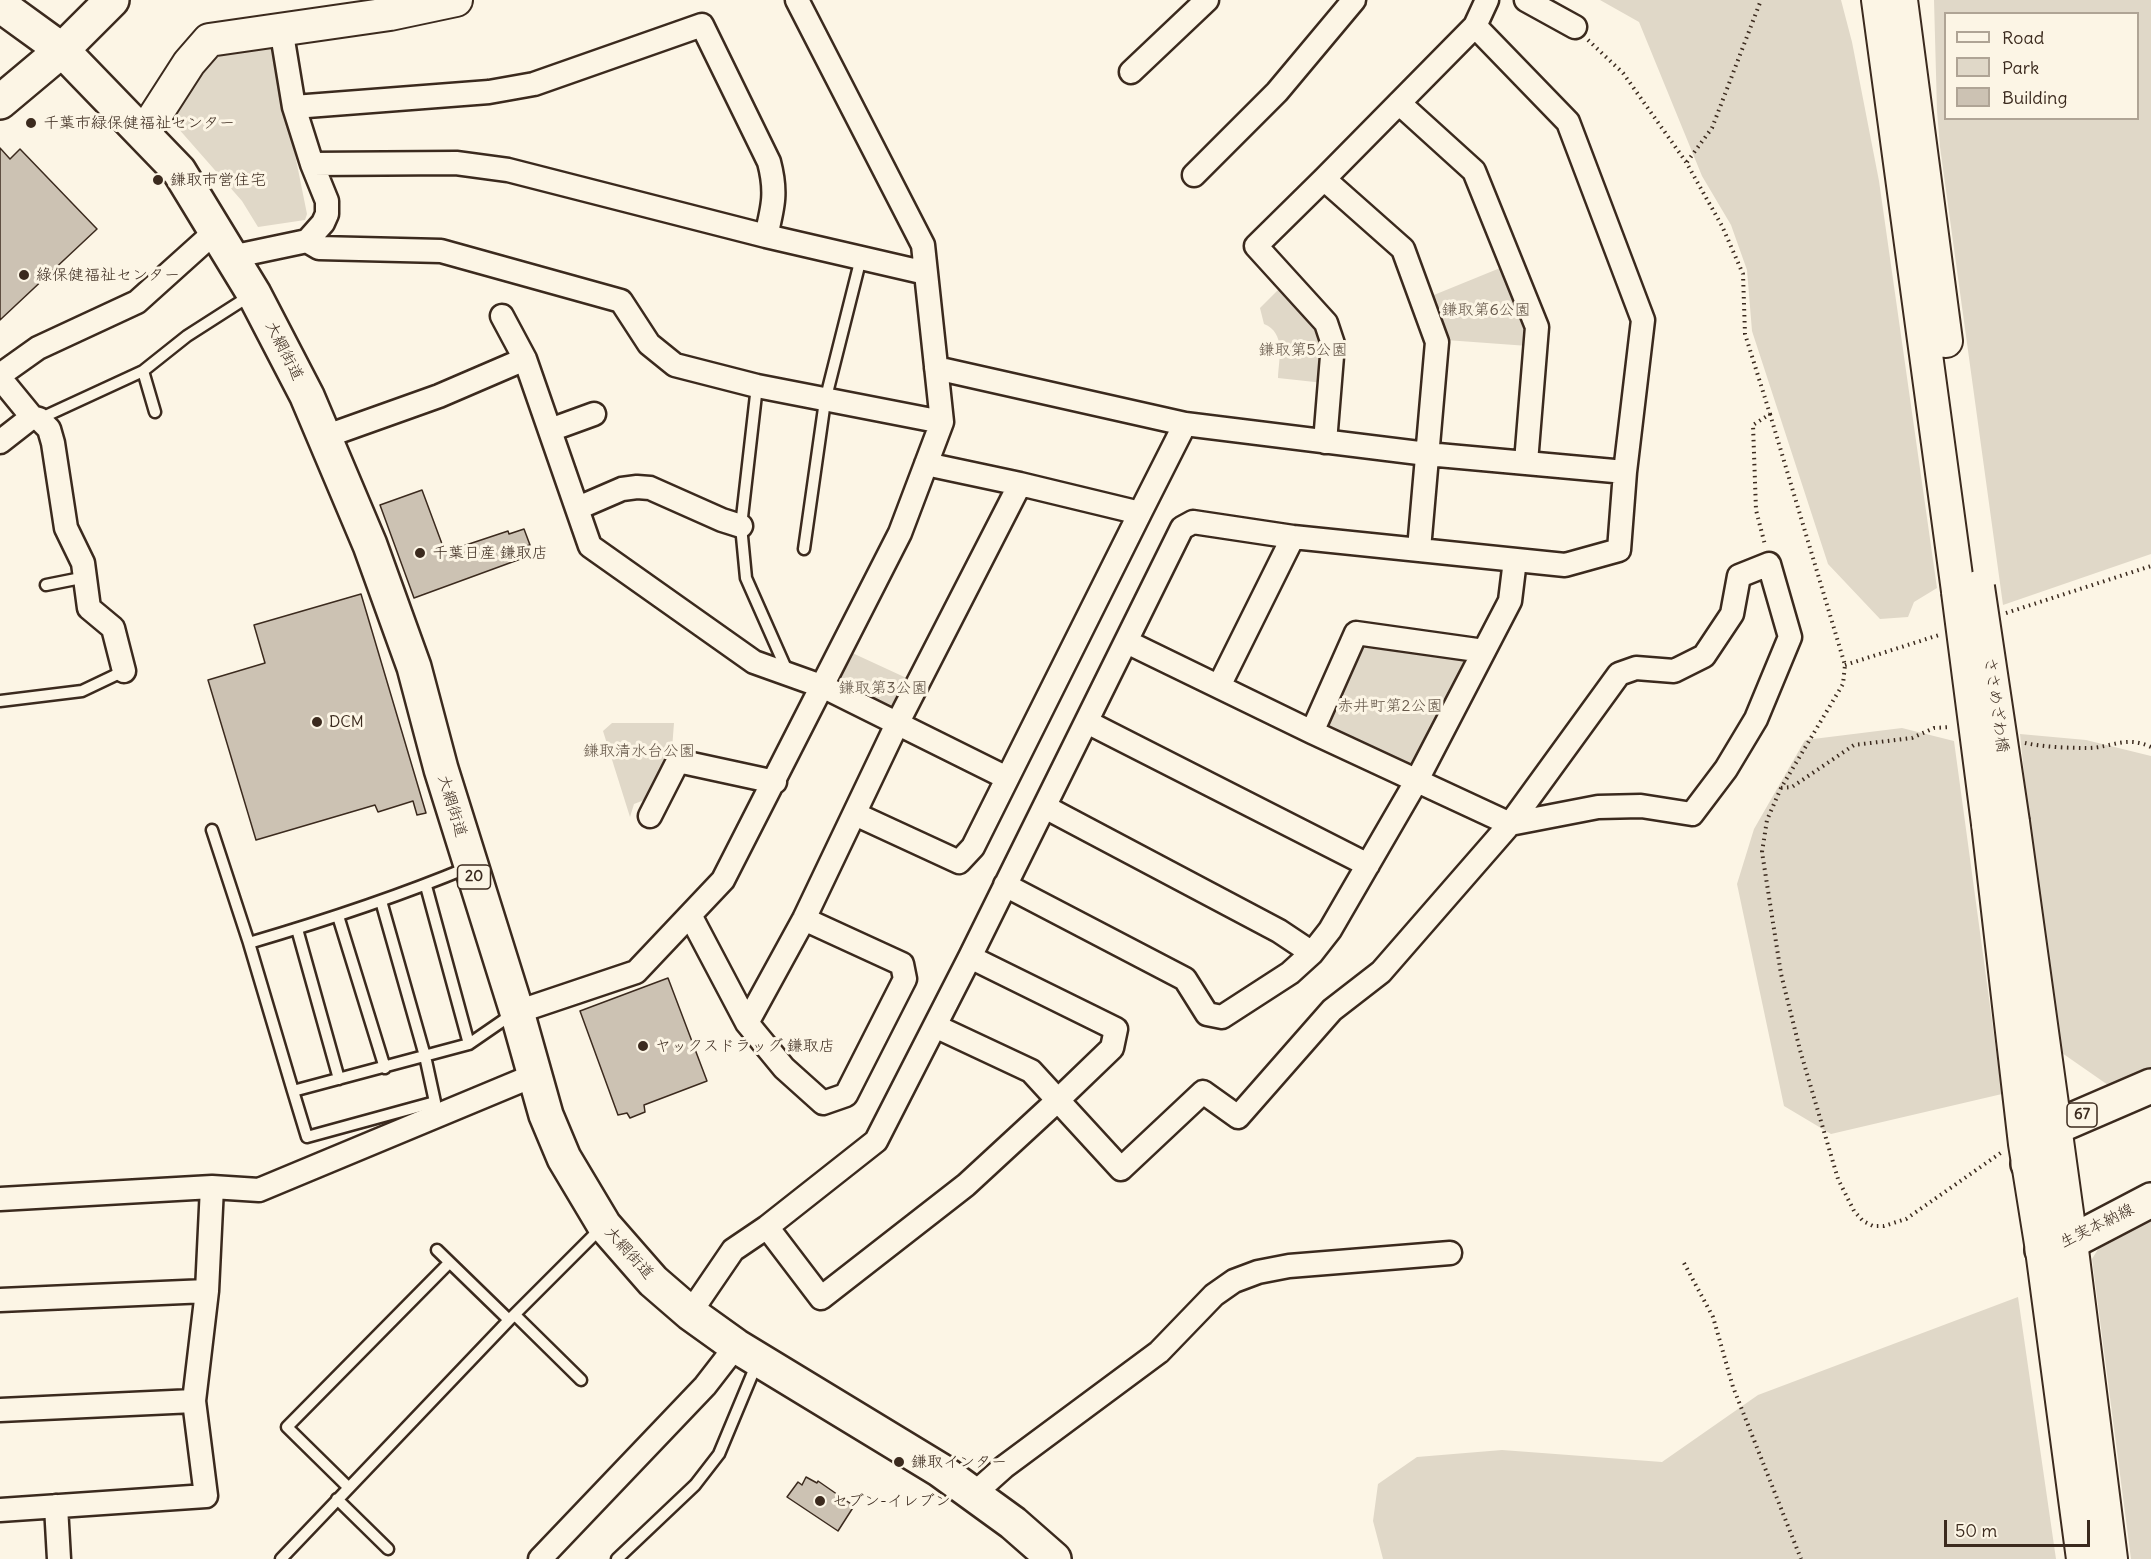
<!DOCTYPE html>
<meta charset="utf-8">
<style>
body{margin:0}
#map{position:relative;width:2151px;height:1559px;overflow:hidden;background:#fcf5e5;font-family:Delius,sans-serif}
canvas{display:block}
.legend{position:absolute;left:1944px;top:12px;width:195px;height:108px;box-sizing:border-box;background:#fcf5e5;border:2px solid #afa495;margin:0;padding:8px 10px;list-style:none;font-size:18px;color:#3b2a1e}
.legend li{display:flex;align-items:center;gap:12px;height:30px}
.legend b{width:30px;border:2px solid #afa495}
.scale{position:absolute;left:1944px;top:1520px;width:146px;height:27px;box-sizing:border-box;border:3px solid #3b2a1e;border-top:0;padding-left:8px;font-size:18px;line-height:21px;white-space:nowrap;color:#3b2a1e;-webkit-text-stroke:4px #fcf5e5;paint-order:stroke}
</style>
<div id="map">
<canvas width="2151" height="1559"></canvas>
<ul class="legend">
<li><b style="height:8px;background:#fcf5e5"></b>Road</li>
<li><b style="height:16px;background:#e0d8c8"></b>Park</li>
<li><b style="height:16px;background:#ccc2b3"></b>Building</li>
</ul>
<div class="scale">50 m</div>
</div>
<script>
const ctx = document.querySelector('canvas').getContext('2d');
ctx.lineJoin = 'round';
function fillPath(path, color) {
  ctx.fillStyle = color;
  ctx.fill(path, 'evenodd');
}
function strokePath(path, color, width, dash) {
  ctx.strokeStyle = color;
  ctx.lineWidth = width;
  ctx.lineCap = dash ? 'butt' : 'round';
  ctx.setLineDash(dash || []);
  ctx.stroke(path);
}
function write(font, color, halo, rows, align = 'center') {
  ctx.font = font + ' Delius,"Klee One",sans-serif';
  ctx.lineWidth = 6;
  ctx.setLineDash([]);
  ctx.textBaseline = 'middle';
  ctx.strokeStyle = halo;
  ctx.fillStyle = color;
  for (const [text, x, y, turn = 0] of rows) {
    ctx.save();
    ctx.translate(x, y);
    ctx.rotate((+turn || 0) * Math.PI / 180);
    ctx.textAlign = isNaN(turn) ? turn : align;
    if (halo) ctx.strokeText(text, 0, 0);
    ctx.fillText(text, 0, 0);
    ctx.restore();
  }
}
const green = new Path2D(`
 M1600,0H1841L1852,42L1879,181L1937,588L1914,602L1908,617L1880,619L1828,564L1752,331L1747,270L1731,225L1702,176L1639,22Z
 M1934,0H2151V554L2003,605L1940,147L1937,111ZM1946,14H2138V118H1946Z
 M271,44L273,45L307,214L305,220L258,227L242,201L170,119L211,58L219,55Z
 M1505,266L1528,330V346L1446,340L1429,297Z
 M1283,285L1321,326L1324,383L1278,378C1279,358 1286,333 1264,324L1260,308Z
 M1363,644L1469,653L1472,662L1413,769L1322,728Z
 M848,651L913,681L891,713L840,687L836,678Z
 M612,723H674L672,749L652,797L634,804L630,817L603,731Z
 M1902,728L1954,741L2002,1094L1831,1134L1784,1106L1737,884L1754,829L1805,740Z
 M2020,734L2086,740L2151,756V1067L2108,1085L2062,1053L2029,822Z
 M2151,1218V1559H2131L2092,1259L2103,1241Z
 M2018,1297L2056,1559H1383L1373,1521L1378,1484L1417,1457L1502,1450L1662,1462L1758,1395Z`);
const building = new Path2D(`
 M0,148L10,159L20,149L97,229L0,320Z
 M422,490L445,552L508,531L509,534L524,529L530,545L522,547L526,557L414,598L380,505Z
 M361,594L426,813L417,815L413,801L378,812L375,805L256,840L208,680L265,663L254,625Z
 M668,978L707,1081L644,1105L645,1112L630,1118L627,1113L618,1115L580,1011Z
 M806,1477L817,1483L818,1481L854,1506L838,1531L787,1497L798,1482L802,1485Z`);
const path = new Path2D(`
 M1588,40L1623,73L1686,162L1722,226L1743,274L1745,334L1770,414L1753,425L1756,510L1765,545
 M1687,162L1712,128L1761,0
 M1770,414L1845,665L1843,684L1781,788L1767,820L1762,852L1781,974L1800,1050L1838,1179L1854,1211L1863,1221L1873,1226H1884L1906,1219L2002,1152
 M2006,613L2151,566
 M1845,665L1939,635
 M2025,743C2044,747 2067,748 2087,748C2112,748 2125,735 2151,747
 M1781,788L1792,787L1854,745L1912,738L1934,728L1950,727
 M1684,1263L1713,1317L1733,1387L1801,1559`);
const lane = new Path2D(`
 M757,386L741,526L746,578L788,673
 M155,412L143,371L187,336L251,295
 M39,419L143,371
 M804,549L825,401L861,258
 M46,585L86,577
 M0,701L82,691L124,671
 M212,830L249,943
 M469,867C397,897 324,921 249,943L293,1091L469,1044L514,1013
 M426,886L469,1044
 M338,916L385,1068
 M297,929L339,1079
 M293,1091L307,1137L435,1102L425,1056L381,901
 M437,1250L509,1320
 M515,1315L581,1380
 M348,1487L287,1427L449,1263
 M337,1499L388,1549
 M281,1559L509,1320L601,1228
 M617,1559L695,1485L719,1454L757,1363`);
const street = new Path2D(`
 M1526,0L1575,27
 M1131,72L1207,0
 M1399,103L1474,171L1537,327L1526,462
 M294,107L489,92L534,84L702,25L769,162C777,192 773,207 766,236
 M312,164L456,163L508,170L766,236L926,273
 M1194,175L1277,92L1354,0
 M1324,179L1403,249L1437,342L1419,549
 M307,241L319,248L441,251L621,301L649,344L675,365L757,386L942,422
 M231,257L307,241L323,223L327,214V201L312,164L294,107L281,28
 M502,316L525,359L590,546L754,662L824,687L1007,778
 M936,368L1185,424L1427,454L1625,472
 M0,375L38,348L137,302L217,230
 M0,378L32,417L39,419L49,429L53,443L66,528L83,563L89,608L113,628L124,671
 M550,430L594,414
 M324,437L439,396L525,359
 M0,442L32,417
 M1325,442L1333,344L1326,323L1256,246L1324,179L1475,26L1487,0
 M578,508L622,489L637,487L650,488L722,520L741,526
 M1140,513L1185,424
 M1219,686L1293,537
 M1087,722L1368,865
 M1312,732L1356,633L1484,651
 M1045,807L1279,931L1312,953
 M855,814L959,862L973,847L1140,513L1020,484L926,464
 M650,816L678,761L775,782
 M1005,885L1185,979L1207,1014L1222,1017L1290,973L1312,953L1330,930L1417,780L1510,601L1515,560
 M690,915L747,1023L784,1068L823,1103L846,1095L905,979L902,964L804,919
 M517,1012L636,972L723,880L900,533L942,422L923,245L797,0
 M747,1023L804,919L897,724L1020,484
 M935,1026L1031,1071L1121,1169L1203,1092L1238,1117L1332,1010L1381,972L1510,824L1619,674L1636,668L1674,671L1704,656L1732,614L1739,576L1769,564L1790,637L1756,719L1726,769L1692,814L1641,806L1598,807L1510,824L1312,732L1127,642
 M0,1199L212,1187L259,1190L535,1075
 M767,1227L821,1298L966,1185L1057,1101L1112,1048L1116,1029L970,957
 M0,1300L207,1291
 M690,1313L733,1250L767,1227L876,1141L970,957L1182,528L1193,522L1293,537L1565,565L1619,550L1625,472L1643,320L1568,122L1475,26
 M0,1410L194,1401
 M975,1493L1004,1467L1159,1352L1214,1295L1234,1281L1258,1272L1289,1266L1450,1253
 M56,1506L59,1559
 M0,1510L206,1496L194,1401L207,1291L212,1187
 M540,1559L705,1386L736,1346`);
const secondary = new Path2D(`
 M1878,0L1958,591
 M1901,0L1946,341
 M144,133L189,63L209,40L390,14L456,0
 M2013,822L2071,1242L2111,1559
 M1988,824L2025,1144L2042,1250L2083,1559`);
const primary = new Path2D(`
 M0,5L62,50L179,171L254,294L307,396L370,545L414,667L441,769L517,1012L546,1115L564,1158L604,1225L653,1281L690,1313L736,1346L940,1470L1013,1523L1054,1559
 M0,102L62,50L112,0
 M2028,1164L2046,1133L2056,1127L2151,1086
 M2042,1250L2071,1242L2151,1200`);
const secondaryBridge = new Path2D(`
 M1978,587L2013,822
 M1958,592L1988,824`);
const markers = [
 [31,123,6,"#3b2a1e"],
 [158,180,6,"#3b2a1e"],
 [24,275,6,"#3b2a1e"],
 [420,553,6,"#3b2a1e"],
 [317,722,6,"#3b2a1e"],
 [643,1046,6,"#3b2a1e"],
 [899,1462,6,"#3b2a1e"],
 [820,1501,6,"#3b2a1e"]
];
const shields = [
 [474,877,33],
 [2082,1115,30]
];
const shieldNames = [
 ["20",474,877],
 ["67",2082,1115]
];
const poiNames = [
 ["千葉市緑保健福祉センター",43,123],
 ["鎌取市営住宅",170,180],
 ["綠保健福祉センター",36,275],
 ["千葉日産 鎌取店",432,553],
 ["DCM",329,722],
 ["ヤックスドラッグ 鎌取店",655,1046],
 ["鎌取インター",911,1462],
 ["セブン-イレブン",832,1501]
];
const parkNames = [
 ["鎌取第6公園",1486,310],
 ["鎌取第5公園",1303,350],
 ["鎌取第3公園",883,688],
 ["赤井町第2公園",1390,706],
 ["鎌取清水台公園",639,751]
];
const streetNames = [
 ["大網街道",284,351,63],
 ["ささめざわ橋",1996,705,82],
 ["大網街道",452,806,73],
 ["生実本納線",2097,1226,-26],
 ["大網街道",629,1253,48]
];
fillPath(green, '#e0d8c8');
fillPath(building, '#ccc2b3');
strokePath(building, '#3b2a1e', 1.5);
strokePath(lane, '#3b2a1e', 15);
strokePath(street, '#3b2a1e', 27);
strokePath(secondary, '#3b2a1e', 36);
strokePath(primary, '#3b2a1e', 38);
strokePath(path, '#3b2a1e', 4, [1.5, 4.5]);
strokePath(lane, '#fcf5e5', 10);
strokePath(street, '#fcf5e5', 22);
strokePath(secondary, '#fcf5e5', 32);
strokePath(primary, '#fcf5e5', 33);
strokePath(secondaryBridge, '#3b2a1e', 36, []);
strokePath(secondaryBridge, '#fcf5e5', 32);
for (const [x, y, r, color] of markers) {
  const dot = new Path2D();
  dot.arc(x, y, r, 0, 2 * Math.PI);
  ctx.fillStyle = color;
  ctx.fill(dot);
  strokePath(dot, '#fcf5e5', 2);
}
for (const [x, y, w] of shields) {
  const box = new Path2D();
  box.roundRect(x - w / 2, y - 12, w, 24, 4.5);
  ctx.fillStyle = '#fcf5e5';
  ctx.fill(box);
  strokePath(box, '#3b2a1e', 1.5);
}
write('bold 15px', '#3b2a1e', null, shieldNames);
write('16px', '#3b2a1e', '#fcf5e5', poiNames, 'left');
write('16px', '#645648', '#fcf5e5', parkNames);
write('16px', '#3b2a1e', '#fcf5e5', streetNames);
</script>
